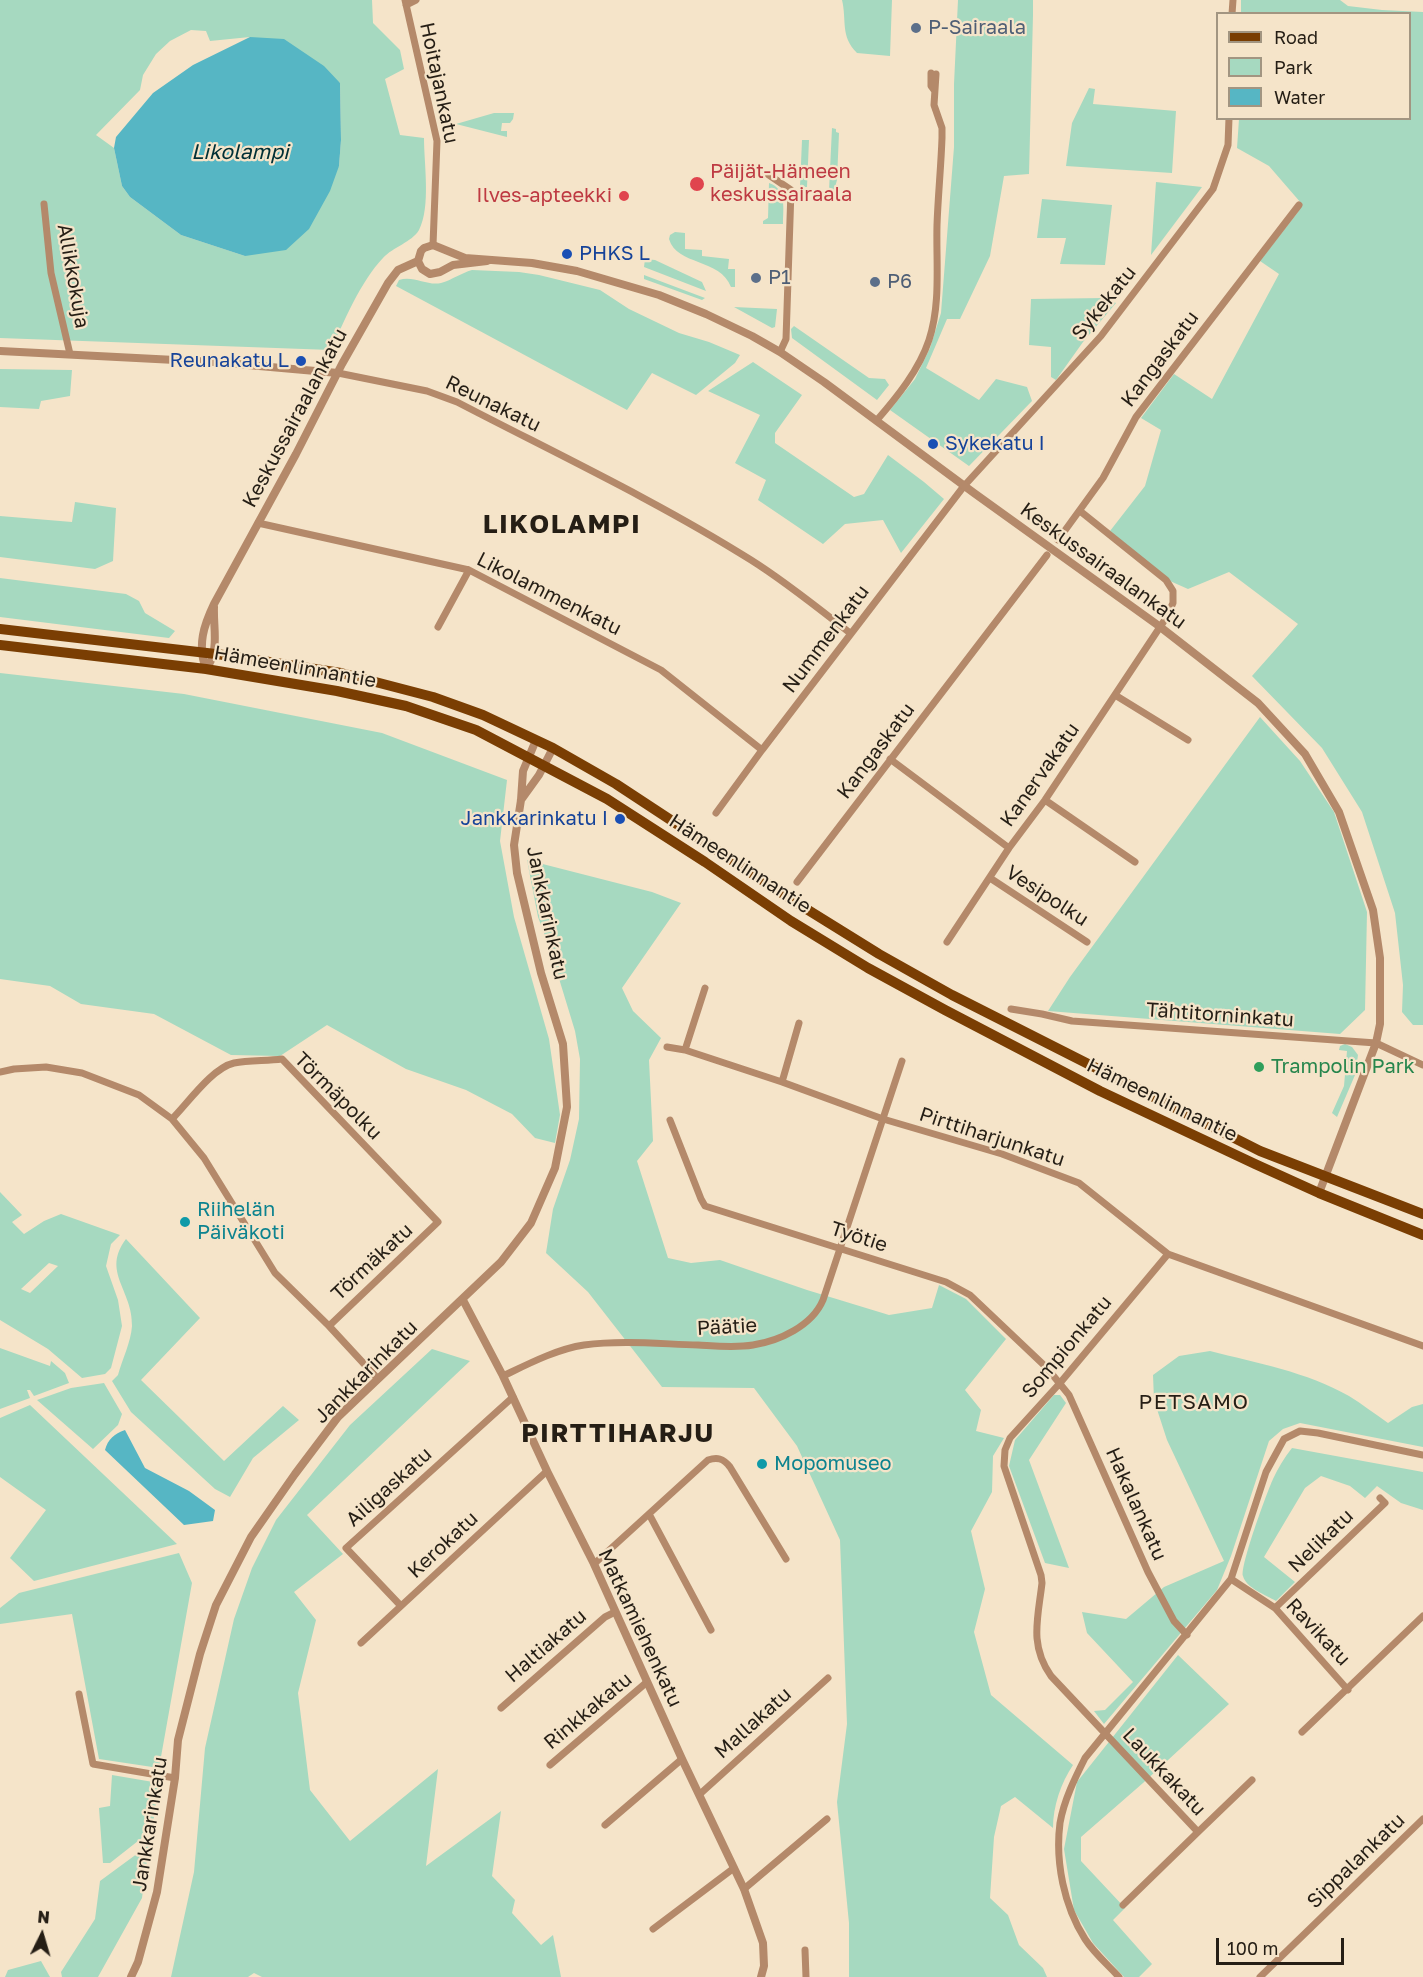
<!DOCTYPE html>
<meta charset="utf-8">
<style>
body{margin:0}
#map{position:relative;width:1423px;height:1977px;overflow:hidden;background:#f5e4c9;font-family:"Golos Text",sans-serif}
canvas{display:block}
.legend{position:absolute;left:1216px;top:12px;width:195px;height:108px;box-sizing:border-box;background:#f5e4c9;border:2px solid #a29581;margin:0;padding:8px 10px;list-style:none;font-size:18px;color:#251e15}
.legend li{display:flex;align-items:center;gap:12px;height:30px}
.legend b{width:30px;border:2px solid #a29581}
.north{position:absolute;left:12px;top:1905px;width:60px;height:60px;-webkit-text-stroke:4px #f5e4c9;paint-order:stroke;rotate:5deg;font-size:16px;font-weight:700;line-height:24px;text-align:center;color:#251e15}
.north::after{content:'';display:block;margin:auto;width:21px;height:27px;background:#251e15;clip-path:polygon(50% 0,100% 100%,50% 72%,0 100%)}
.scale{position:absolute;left:1216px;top:1938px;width:128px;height:27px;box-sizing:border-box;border:3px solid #251e15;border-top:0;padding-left:8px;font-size:18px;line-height:21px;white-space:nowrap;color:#251e15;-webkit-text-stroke:4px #f5e4c9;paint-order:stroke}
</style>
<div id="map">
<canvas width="1423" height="1977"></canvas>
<ul class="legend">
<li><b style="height:8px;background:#7a3e03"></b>Road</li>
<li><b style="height:16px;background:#a6d9c0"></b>Park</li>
<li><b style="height:16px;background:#56b6c4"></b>Water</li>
</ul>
<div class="north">N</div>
<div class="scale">100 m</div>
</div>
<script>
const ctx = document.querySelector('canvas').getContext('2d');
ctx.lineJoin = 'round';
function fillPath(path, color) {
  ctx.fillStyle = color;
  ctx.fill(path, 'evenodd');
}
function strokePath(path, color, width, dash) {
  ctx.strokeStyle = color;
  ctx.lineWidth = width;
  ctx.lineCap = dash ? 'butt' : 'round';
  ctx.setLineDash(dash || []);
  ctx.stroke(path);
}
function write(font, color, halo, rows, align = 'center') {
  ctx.font = font + ' "Golos Text",sans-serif';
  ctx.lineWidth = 4.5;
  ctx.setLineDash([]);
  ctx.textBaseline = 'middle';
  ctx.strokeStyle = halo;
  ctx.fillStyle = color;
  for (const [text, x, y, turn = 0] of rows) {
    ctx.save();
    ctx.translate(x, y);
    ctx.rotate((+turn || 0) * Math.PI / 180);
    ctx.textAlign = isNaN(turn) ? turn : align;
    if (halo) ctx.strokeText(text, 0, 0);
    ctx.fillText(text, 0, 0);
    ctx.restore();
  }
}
const green = new Path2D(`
 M0,0H372L373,23L400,50L404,69L385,79L400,135L424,138C424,164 431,207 419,230C412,242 393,247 383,258C361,281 344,321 331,350L0,338ZM191,30L206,31L210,41L250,37L340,83L341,140L339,166L245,256L181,235L130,197L122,186L114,148L96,135L140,90L143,75L156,54L170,41Z
 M842,0H892L890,56L857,53C840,36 847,21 842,0Z
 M958,0H1033V15L1029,174L1004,176L990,256L960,319H947L926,368L979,400L996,379L1027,387L1032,401L969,466L890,410L915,379L930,348L941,313L954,147V84Z
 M1241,0H1340L1348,6L1382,10L1423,12V1025H1413L1402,1012L1403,985L1395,913L1362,812L1322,748L1252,676L1298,624L1229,572L1188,589L1170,581L1110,531L1145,486L1161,430L1141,418L1174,374L1212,399L1279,274L1260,261L1298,212L1301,203L1269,166L1237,148L1239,119L1410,118V14L1241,13Z
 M1089,88L1095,89L1093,104L1176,111L1172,173L1066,166L1072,123Z
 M494,113H514L513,119L510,123H502L501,131H507V137L456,124Z
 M832,128L836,129V132L839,133L837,180L834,191H829Z
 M802,140H809L807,187H800Z
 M1156,182L1202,187L1151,255Z
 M769,183C787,189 783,209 783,224H763V221L768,218Z
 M1042,199L1112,205L1105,265L1060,264L1066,238H1037Z
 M675,232L685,233V249L702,250V256L729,259L728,269H735V287H731C720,258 677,266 669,239L670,235Z
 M645,259L655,260L702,282L706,291L644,267Z
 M472,270L519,272L539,275L600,290L629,309L679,333L709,342L740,355L735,363L696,395L652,373L627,410L396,286L399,280C413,275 427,286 441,283C452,280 461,273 472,270Z
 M644,275L705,298L702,300L644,279Z
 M1104,298L1116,303L1083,342L1056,380L1051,377V347L1029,345L1031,299Z
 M734,307L777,309L775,327L772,328Z
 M794,326L869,378L885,379L889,385L877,400L792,338L791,329Z
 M753,362L802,395L775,433V443L854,497L864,494L888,455L924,482L944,499L901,553L883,520L845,524L823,544L758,500L766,480L735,463L760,415L708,391Z
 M0,369L72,370L70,396L41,401L39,409L0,407Z
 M75,502L116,508L113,561L95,569L0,557V516L72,522Z
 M0,578L126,594L139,601L145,613L175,631L169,638L0,617Z
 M0,673L184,694L382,733L507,780L500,841L514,917L549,1039L560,1115L555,1143L535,1138L512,1114L466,1090L406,1069L327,1025L280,1056L231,1055L154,1014L81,1004L50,986L0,979Z
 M1260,717L1300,761L1334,812L1367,912L1365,1010L1340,1034L1048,1011L1070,977Z
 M527,860L652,892L681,903L622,988L633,1011L661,1038L649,1060L653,1141L637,1161L668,1258L691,1263L720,1260L807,1290L889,1315L932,1308L939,1285L966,1299L1006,1339L965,1390L981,1410L976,1431L1004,1438L993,1456L992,1492L971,1531L985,1589L974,1632L991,1695L1073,1765C1061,1783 1053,1806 1053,1828L1015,1797L1001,1806L994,1837L990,1898L1008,1915L1019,1945L1043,1968L1047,1977H849V1923L837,1802L847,1724L840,1540L797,1446L754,1388L662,1387L588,1292L546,1253L553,1209L570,1160L579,1119L580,1059L575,1031L550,949L538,917Z
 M1345,1044L1352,1047L1358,1055L1355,1075L1337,1117L1332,1113L1344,1086L1347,1051L1339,1050L1340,1046Z
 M0,1192L22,1215L12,1222L24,1234L44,1221L61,1214L120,1235L111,1244L106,1266L118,1300L122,1326L111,1368L105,1374L82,1378L48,1349L0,1320ZM49,1263L58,1266L30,1293L21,1289Z
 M126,1239L200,1318L141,1380L224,1461L283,1406L299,1420L253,1458L230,1497L215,1489L131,1412L112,1381L118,1375C122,1360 131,1342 132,1326C133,1290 101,1272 126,1239Z
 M0,1348L50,1366L51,1361L65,1373L69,1383L34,1396L30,1390H27L30,1398L0,1409Z
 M432,1349L470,1361L307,1515L343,1554L294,1592L316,1620L298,1693L310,1790L350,1841L438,1769L426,1866L501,1811L492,1876L515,1900L512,1913L541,1945L553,1935L561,1977H262L254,1973L248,1977H171L194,1872L205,1748L234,1619L252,1568L276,1520L350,1425Z
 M1210,1351C1257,1363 1307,1372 1349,1396C1362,1404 1375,1414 1388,1423L1412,1407L1423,1404V1447L1300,1423L1283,1429L1269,1441L1231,1556L1217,1590L1104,1724L1094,1711L1105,1710L1133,1682L1087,1633L1082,1612L1126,1619L1164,1587L1224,1561L1167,1440L1154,1400L1153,1375L1179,1356Z
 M104,1383L122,1414L118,1425L93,1449L37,1400L71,1388Z
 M1054,1395H1060L1066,1403L1029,1460L1069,1568L1045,1563L1009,1466L1015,1440Z
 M30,1405L177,1544L34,1581L10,1558L46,1510L0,1477V1418Z
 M1292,1448L1423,1472V1510L1401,1503L1377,1486L1365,1498L1350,1486L1321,1476L1305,1488L1264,1557L1295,1582L1276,1601C1266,1595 1246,1588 1243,1576C1240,1566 1267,1492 1273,1479C1278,1468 1284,1458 1292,1448Z
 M179,1553L192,1583L159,1768L99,1759L72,1614L0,1624V1608L19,1593Z
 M1178,1655L1229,1704L1143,1783L1081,1837V1861L1125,1908L1113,1920L1152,1964L1139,1977H1124L1093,1943L1074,1910L1064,1849L1077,1782Z
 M112,1775L159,1783L152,1830L110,1863H103L99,1808L110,1806Z
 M149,1845L142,1898L98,1977H62L61,1972L95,1919L100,1881Z
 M41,1961L50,1977H5L8,1970Z`);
const water = new Path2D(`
 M250,37L284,39L324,66L340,83L341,140L339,166L330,191L309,229L286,250L245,256L181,235L130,197L122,186L114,148L116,137L153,93L193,65Z
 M125,1430L145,1468L189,1491L215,1510L213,1521L184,1525L105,1450C108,1439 114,1434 125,1430Z`);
const minor = new Path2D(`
 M405,0L437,141L433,245
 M406,5L416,0
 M1232,14L1233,0
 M931,73V86L934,90
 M766,173L791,190L786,339L780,352
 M44,204L51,273L70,354
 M338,373L427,391L457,402C555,453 657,501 751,560C786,582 818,608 850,633
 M877,420C897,397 919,370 929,340C941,304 936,262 937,225C938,196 941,167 942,138V128L934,105L936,74
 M258,523L469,570L661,670L762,750
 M1058,540L1103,478L1136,417L1299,205
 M438,627L469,570
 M1115,695L1188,740
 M890,759L1009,848
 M1045,800L1135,862
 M716,813L762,750L964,486L1101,336L1213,189L1228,145L1229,118
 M990,878L1087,942
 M797,882L1047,555
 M947,942L1009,848L1045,800L1166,618L1173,603V591L1166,580L1080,511
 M1011,1009L1042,1014L1072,1021L1376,1043L1423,1065
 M667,1047L685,1050L782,1082L883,1119L1002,1154L1079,1183L1168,1254L1423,1346
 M685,1050L705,988
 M0,1072L14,1069L46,1067L82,1073L139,1095L172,1119L204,1158L275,1273L329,1326L378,1379
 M782,1082L799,1023
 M172,1119C188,1103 212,1068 234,1063C249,1060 266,1061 282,1059L438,1222L329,1326
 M670,1120L701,1199L705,1206L946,1282L970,1295L1047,1368L1069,1395L1148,1572L1174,1621L1187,1635
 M1168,1254L1060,1383L1010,1438L1005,1450L1004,1466L1041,1575L1042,1583C1038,1618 1029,1645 1051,1676L1198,1832L1252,1780
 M503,1376C528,1364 557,1349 584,1345C622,1340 660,1344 698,1345C716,1346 735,1348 753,1345C779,1341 812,1326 823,1300L902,1061
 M649,1514L711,1630
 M594,1564L708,1460C717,1457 723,1458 730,1467L786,1559
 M1231,1579L1275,1608L1348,1690
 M401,1606L346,1548L513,1397
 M1275,1608L1385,1503L1380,1498
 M361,1643L547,1471
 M79,1694L93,1764L175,1778
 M501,1708L605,1617L615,1612
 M1302,1732L1423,1616
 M550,1765L647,1682
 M700,1794L828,1678
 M605,1825L682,1759
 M744,1889L827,1819
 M1123,1905L1198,1832
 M653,1929L734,1868
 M805,1950L806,1977
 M1119,1977C1108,1965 1094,1953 1085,1939C1064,1906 1055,1862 1060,1823C1064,1800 1075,1778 1085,1758L1231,1579L1266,1472L1284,1439L1300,1431L1318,1433L1423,1455
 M1260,1977L1423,1819`);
const tertiary = new Path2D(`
 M487,261L453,265L440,272L430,274L422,269L418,261L421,251L424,248L433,245L465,258L532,263L577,271L659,295L706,314L752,336L780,352L824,382L974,493L1159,626L1258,703L1305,754L1339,812L1373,910L1380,958V1024L1376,1043L1319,1193
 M0,351L214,362L338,373
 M206,669C197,645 204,625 214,604L296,454L342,364L388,283L398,270L418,261
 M206,669C220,651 213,628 214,607
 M521,800L539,775L553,748
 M463,1300L503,1376L547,1471L594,1564L682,1759L744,1889L763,1943L764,1966L761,1977
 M131,1977L138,1962L157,1892L175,1778L178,1740L200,1654L216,1605L251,1537L295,1474L338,1417L501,1262L531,1223L555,1168L567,1107L563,1044L541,973L517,873L514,845L521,800L523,771L536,740`);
const primary = new Path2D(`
 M0,629L224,655L341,673L433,697L483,715L553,748L616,784L800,905L879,954L952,995L1260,1151L1423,1214
 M0,645L206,669L337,691L406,706L476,730L607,799L705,862L791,921L868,968L945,1010L1100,1091L1255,1164L1319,1193L1423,1235`);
const markers = [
 [916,28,6,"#5c6f8a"],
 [697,184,8,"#e0444e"],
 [624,196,6,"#e0444e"],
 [567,254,6,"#1a4fb4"],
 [756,278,6,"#5c6f8a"],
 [875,282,6,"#5c6f8a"],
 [301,361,6,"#1a4fb4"],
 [933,444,6,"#1a4fb4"],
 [620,819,6,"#1a4fb4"],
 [1259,1067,6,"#2e9e5b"],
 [185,1222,6,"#0f9aa8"],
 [762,1464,6,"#0f9aa8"]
];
const serviceNames = [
 ["P-Sairaala",928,28],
 ["P1",768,278],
 ["P6",887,282]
];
const streetNames = [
 ["Hoitajankatu",439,83,78],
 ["Allikkokuja",73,276,80],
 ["Sykekatu",1104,303,-51],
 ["Kangaskatu",1160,359,-53],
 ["Reunakatu",493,404,26],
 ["Keskussairaalankatu",295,418,-62],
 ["Keskussairaalankatu",1103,566,36],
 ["Likolammenkatu",549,594,27],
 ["Nummenkatu",826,639,-53],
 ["Hämeenlinnantie",295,667,10],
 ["Kangaskatu",876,751,-53],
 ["Kanervakatu",1040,775,-55],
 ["Hämeenlinnantie",740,864,33],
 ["Vesipolku",1047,896,33],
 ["Jankkarinkatu",547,913,78],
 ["Tähtitorninkatu",1220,1015,4],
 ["Törmäpolku",338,1096,45],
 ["Hämeenlinnantie",1162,1100,26],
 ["Pirttiharjunkatu",992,1137,18],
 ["Työtie",859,1237,18],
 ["Törmäkatu",372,1262,-43],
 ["Päätie",727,1327,-3],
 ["Sompionkatu",1067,1347,-50],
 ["Jankkarinkatu",366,1372,-45],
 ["Ailigaskatu",389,1487,-42],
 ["Hakalankatu",1136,1504,66],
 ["Nelikatu",1321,1541,-44],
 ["Kerokatu",443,1545,-43],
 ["Matkamiehenkatu",640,1628,65],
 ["Ravikatu",1318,1632,47],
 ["Haltiakatu",546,1646,-41],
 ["Rinkkakatu",588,1711,-40],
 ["Mallakatu",753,1723,-42],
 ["Laukkakatu",1164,1772,47],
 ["Jankkarinkatu",150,1824,-81],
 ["Sippalankatu",1356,1861,-44]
];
const healthNames = [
 ["Päijät-Hämeen",710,172],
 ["keskussairaala",710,195],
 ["Ilves-apteekki",612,196,"right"]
];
const transitNames = [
 ["PHKS L",579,254],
 ["Reunakatu L",289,361,"right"],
 ["Sykekatu I",945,444],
 ["Jankkarinkatu I",608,819,"right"]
];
const leisureNames = [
 ["Trampolin Park",1271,1067]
];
const cultureNames = [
 ["Riihelän",197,1210],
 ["Päiväkoti",197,1233],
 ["Mopomuseo",774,1464]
];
const waterNames = [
 ["Likolampi",240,152]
];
const neighbourhoodNames = [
 ["PETSAMO",1194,1402]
];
const districtNames = [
 ["LIKOLAMPI",562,525],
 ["PIRTTIHARJU",618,1434]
];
fillPath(green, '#a6d9c0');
fillPath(water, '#56b6c4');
strokePath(minor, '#b4896a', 7);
strokePath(tertiary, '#b4896a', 8);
strokePath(primary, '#7a3e03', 10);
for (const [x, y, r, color] of markers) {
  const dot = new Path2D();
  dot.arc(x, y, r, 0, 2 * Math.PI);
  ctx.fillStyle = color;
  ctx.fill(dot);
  strokePath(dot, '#f5e4c9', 2);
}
write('20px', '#4e5e75', '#f5e4c9', serviceNames, 'left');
write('20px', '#251e15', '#f5e4c9', streetNames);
write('20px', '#be3a42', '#f5e4c9', healthNames, 'left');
write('20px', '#164399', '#f5e4c9', transitNames, 'left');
write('20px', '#27864d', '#f5e4c9', leisureNames, 'left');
write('20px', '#0d838f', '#f5e4c9', cultureNames, 'left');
write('italic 21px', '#003036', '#f5e4c9', waterNames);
ctx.letterSpacing = '1.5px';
write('21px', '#251e15', '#f5e4c9', neighbourhoodNames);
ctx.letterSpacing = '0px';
ctx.letterSpacing = '1.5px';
write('bold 26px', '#251e15', '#f5e4c9', districtNames);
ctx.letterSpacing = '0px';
</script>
